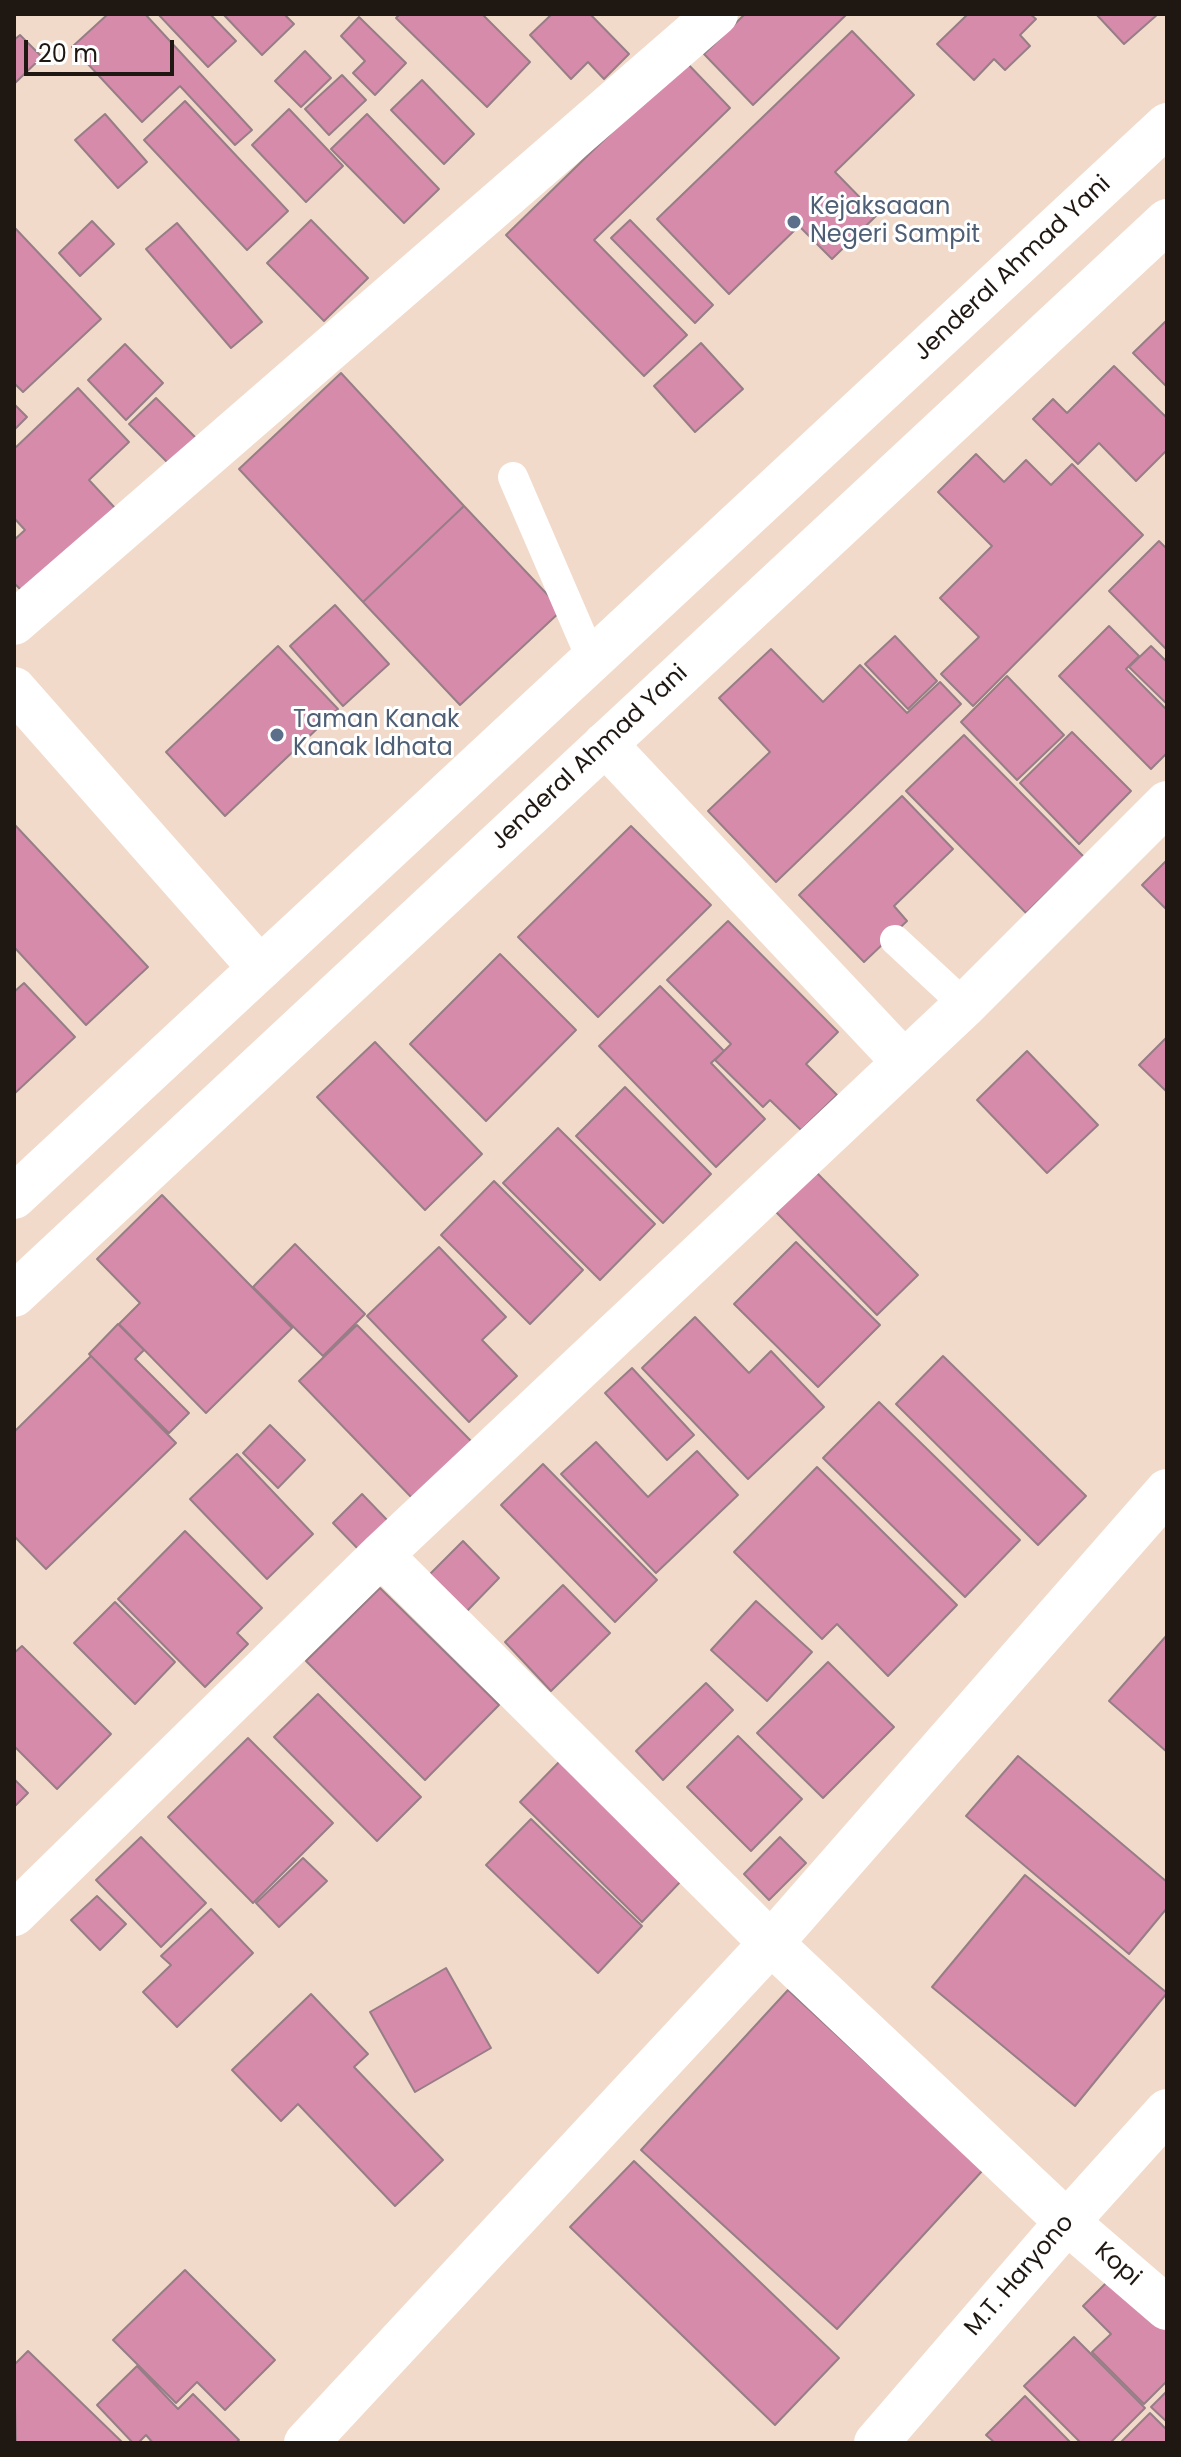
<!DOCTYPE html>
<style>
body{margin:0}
#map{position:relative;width:1181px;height:2457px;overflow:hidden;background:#f2daca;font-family:Poppins,sans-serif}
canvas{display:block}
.frame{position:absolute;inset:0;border:16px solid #1f1711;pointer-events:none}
.scale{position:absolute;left:24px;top:40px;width:150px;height:36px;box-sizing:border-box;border:4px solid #1f1711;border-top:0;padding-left:10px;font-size:24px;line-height:28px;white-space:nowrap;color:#1f1711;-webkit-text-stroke:6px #fff;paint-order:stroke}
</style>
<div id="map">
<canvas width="1181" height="2457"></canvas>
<div class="frame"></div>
<div class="scale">20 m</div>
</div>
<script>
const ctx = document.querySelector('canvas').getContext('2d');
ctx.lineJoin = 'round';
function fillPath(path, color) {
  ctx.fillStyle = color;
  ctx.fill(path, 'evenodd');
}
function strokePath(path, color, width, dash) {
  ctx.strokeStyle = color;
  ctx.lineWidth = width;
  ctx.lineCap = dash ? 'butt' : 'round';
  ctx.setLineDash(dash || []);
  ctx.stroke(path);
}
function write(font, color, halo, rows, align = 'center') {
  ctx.font = font + ' Poppins,sans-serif';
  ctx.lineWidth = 6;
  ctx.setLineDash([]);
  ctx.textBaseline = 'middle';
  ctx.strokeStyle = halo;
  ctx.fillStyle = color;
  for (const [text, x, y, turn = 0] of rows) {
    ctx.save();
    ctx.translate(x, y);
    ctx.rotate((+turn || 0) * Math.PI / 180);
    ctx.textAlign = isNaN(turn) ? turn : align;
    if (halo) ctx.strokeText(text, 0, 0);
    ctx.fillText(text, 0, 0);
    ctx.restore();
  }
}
const building = new Path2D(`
 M108,14H145L252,130L235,145L180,86L142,122L72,47Z
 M158,14H210L236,41L208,67Z
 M223,14H284L294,24L262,55Z
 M400,14H482L530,62L487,107L396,18Z
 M552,14H590L629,54L604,79L588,62L571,79L530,35Z
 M745,14H847L753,105L704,54Z
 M968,14H1030L1036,19L1020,35L1030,46L1005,70L994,59L974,80L937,44Z
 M1096,14H1158L1124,44Z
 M359,17L406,63L375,95L353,73L365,61L341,36Z
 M852,31L914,95L835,172L877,215L832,259L799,226L729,294L657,219Z
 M20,35L42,57L14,84V40Z
 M305,51L331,78L301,107L275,81Z
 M685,61L730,108L594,240L687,335L644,376L506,235Z
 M342,75L366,100L329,135L305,109Z
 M422,80L474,134L444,164L391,110Z
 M185,101L288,211L247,250L144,140Z
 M289,109L343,166L306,202L252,145Z
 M105,114L147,162L118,188L75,140Z
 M367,114L439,189L404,223L331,149Z
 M311,220L368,278L324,321L267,263Z
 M630,220L713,305L695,323L611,238Z
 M92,221L114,244L80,276L59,253Z
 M177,223L262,322L231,348L146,249Z
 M14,227L101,319L23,392L14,383Z
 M1167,320V387L1133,353Z
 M701,343L743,389L695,432L654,386Z
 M125,344L163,383L126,420L88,380Z
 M1114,366L1167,418V450L1136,481L1099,443L1078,464L1033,419L1053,399L1067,413Z
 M341,373L464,506L363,602L239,469Z
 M78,388L129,442L89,480L115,508L24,593L14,583V540L25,530L14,518V449Z
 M156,398L197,439L170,465L129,424Z
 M14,404L27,417L14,430Z
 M976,454L1004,482L1026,460L1051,485L1072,464L1143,535L973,706L941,674L979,637L940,598L992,546L938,492Z
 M464,506L562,610L460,705L363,602Z
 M1159,541L1167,549V650L1109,591Z
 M335,605L389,664L343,706L290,646Z
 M1109,626L1139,656L1126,669L1167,710V753L1151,769L1059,676Z
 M895,636L937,681L908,709L865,664Z
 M278,646L338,709L225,816L166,752Z
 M1151,646L1167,662V704L1129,667Z
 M771,649L823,702L860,665L907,713L940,682L961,704L776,882L708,811L770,752L719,698Z
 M1007,676L1064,735L1017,780L961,722Z
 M1072,732L1131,791L1079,844L1020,783Z
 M964,735L1084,857L1026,913L906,791Z
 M902,796L953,849L894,906L907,921L864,962L799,895Z
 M14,824L148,967L86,1025L14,947Z
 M631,826L711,905L598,1017L518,937Z
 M1167,860V910L1142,885Z
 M728,921L838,1032L806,1064L837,1095L801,1130L770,1100L763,1107L715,1060L731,1044L667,980Z
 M500,954L576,1030L486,1121L410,1044Z
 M24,983L75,1037L14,1094V992Z
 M660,986L724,1051L711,1063L765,1119L716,1167L599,1046Z
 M1167,1037V1092L1139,1065Z
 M375,1042L482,1154L425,1210L317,1097Z
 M1027,1051L1098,1125L1047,1173L977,1100Z
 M625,1087L711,1174L663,1223L576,1136Z
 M558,1128L655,1224L600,1280L503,1183Z
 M816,1172L918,1275L877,1315L776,1212Z
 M494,1181L583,1270L530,1324L441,1235Z
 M162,1195L292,1328L206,1413L119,1324L140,1303L97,1259Z
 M796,1242L880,1325L818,1387L734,1304Z
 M295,1244L365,1314L323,1356L253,1287Z
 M439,1247L506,1317L482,1340L517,1376L469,1422L367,1316Z
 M695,1317L749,1373L771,1351L824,1407L748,1479L642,1368Z
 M118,1324L144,1350L135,1359L189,1413L169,1433L89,1354Z
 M357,1325L472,1442L413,1499L299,1381Z
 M91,1356L176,1443L46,1569L14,1536V1432Z
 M943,1356L1086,1496L1038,1545L896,1404Z
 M632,1368L694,1435L667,1460L605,1393Z
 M879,1402L1020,1540L965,1597L823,1458Z
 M270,1425L305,1460L278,1488L243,1453Z
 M596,1442L648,1497L697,1451L738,1495L656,1573L561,1474Z
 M237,1454L313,1534L267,1579L190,1499Z
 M543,1464L657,1580L615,1622L501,1505Z
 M817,1467L957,1605L888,1676L837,1624L822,1639L734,1552Z
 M362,1494L389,1522L360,1551L333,1523Z
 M185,1531L262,1608L237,1633L248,1644L205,1687L118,1599Z
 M463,1541L499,1578L467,1611L430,1574Z
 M563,1585L610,1633L551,1691L505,1642Z
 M380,1588L499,1705L425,1780L306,1661Z
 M756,1601L812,1652L767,1701L711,1650Z
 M115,1602L175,1662L135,1704L74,1643Z
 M1167,1635V1752L1109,1701Z
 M22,1646L111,1734L57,1789L14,1746V1653Z
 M828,1662L894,1727L823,1798L757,1733Z
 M706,1683L733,1710L663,1780L636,1751Z
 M318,1694L421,1797L377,1841L274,1737Z
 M738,1736L802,1799L751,1851L687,1787Z
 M248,1738L333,1823L253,1903L168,1817Z
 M1018,1756L1167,1882V1908L1129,1954L966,1816Z
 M561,1760L683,1879L642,1922L520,1802Z
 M14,1779L28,1793L14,1807Z
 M531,1819L642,1926L598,1973L486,1865Z
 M141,1837L206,1903L161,1947L96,1880Z
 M780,1837L806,1863L769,1900L744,1874Z
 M303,1858L327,1881L279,1927L256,1903Z
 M1025,1875L1167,1993L1075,2106L932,1987Z
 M97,1896L126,1924L100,1950L71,1920Z
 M211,1909L253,1953L177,2027L143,1992L171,1965L161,1956Z
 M446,1968L491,2048L415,2092L370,2012Z
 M788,1990L983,2170L837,2329L641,2150Z
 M311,1994L368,2054L354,2067L443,2160L395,2206L298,2104L281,2121L232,2070Z
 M634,2161L839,2358L775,2425L570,2227Z
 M185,2270L275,2360L225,2410L197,2382L176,2403L113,2340Z
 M1118,2271L1167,2320V2381L1144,2404L1092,2352L1111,2334L1083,2306Z
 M1074,2337L1145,2408L1110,2443H1081L1024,2386Z
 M28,2351L123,2443H16L14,2365Z
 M137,2366L178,2409L193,2394L239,2440L235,2443H153L146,2435L138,2443H133L97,2405Z
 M1167,2391V2422L1151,2407Z
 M1025,2396L1071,2443H995L986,2435Z
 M1150,2413L1167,2430V2443H1120Z`);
const lane = new Path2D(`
 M513,477L592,660
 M895,940L965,1005`);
const street = new Path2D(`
 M14,623L716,14
 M14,689L260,968
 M605,744L904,1062
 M381,1555L771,1943L1067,2222
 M14,1914L381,1555L965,1005L1167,803
 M306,2443L771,1943L1167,1491`);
const secondary = new Path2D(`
 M1067,2222L1167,2308
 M876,2443L1067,2222L1167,2111`);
const highway = new Path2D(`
 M14,1197L1167,125
 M14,1295L1167,221`);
const markers = [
 [794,222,8,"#5c6f8a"],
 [277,735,8,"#5c6f8a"]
];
const serviceNames = [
 ["Kejaksaaan",810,208],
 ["Negeri Sampit",810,236],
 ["Taman Kanak",293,721],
 ["Kanak Idhata",293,749]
];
const streetNames = [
 ["Jenderal Ahmad Yani",1013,269,-43],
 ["Jenderal Ahmad Yani",590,758,-43],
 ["Kopi",1117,2265,41],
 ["M.T. Haryono",1020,2276,-49]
];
fillPath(building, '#d78baa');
strokePath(building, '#967d86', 2);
strokePath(lane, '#fff', 30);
strokePath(street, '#fff', 44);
strokePath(secondary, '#fff', 44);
strokePath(highway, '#fff', 44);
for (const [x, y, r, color] of markers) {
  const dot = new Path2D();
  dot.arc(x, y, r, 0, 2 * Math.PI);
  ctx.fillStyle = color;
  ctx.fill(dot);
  strokePath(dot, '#fff', 3);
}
write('24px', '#4e5e75', '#fff', serviceNames, 'left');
write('24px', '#1f1711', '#fff', streetNames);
</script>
